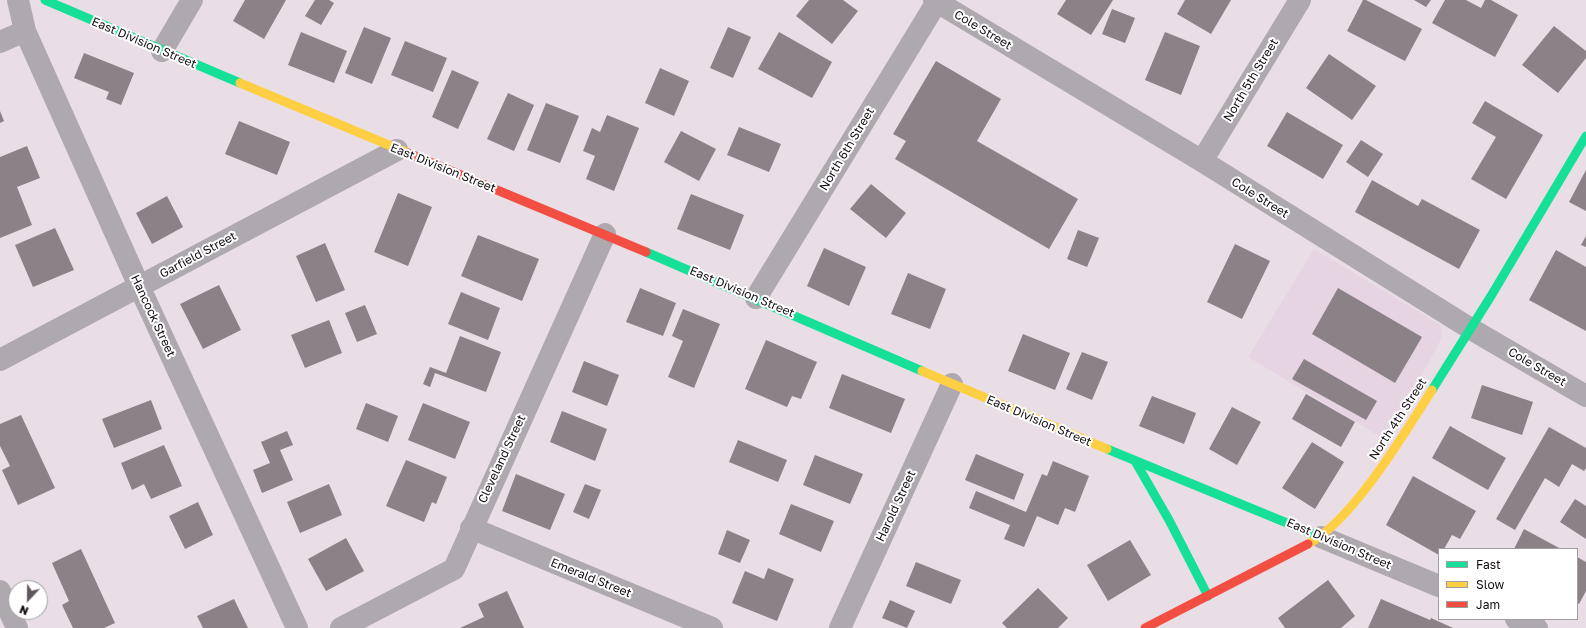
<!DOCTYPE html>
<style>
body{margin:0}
#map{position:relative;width:1586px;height:628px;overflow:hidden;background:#e9dee6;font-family:"Golos Text",sans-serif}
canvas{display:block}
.legend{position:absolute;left:1438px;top:548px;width:140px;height:72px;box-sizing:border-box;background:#fff;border:1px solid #a19ea0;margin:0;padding:5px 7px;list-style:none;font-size:12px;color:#130d12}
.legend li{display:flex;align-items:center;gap:8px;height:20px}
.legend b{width:20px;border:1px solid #a19ea0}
.north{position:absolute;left:8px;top:580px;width:40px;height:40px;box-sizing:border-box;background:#fff;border:1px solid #a19ea0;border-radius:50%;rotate:202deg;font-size:11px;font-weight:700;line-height:16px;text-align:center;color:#130d12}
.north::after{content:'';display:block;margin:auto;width:14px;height:18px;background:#5e565c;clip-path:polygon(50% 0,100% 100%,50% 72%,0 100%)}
</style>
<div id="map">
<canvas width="1586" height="628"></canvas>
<ul class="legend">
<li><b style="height:5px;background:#16e098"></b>Fast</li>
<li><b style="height:5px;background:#ffcf43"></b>Slow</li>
<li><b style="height:5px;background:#f24e42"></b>Jam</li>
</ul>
<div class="north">N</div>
</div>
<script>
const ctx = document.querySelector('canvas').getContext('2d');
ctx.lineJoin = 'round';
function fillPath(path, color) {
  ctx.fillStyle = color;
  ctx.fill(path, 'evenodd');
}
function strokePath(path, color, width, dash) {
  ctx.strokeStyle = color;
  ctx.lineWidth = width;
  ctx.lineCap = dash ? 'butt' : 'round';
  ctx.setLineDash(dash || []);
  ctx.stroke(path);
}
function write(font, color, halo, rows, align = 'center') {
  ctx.font = font + ' "Golos Text",sans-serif';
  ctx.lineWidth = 4;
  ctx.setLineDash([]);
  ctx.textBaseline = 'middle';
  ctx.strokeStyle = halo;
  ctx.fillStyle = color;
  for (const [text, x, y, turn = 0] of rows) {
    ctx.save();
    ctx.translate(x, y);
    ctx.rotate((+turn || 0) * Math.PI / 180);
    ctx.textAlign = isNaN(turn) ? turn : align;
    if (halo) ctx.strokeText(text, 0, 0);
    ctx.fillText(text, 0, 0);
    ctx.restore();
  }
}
const built = new Path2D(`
 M1314,249L1439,324L1441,328L1442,336L1437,348L1384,439L1248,357Z`);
const building = new Path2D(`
 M245,0H286L264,39L233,21Z
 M315,0H329L334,3L321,25L305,16Z
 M809,0H843L858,11L832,44L796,16Z
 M1066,0H1113L1091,35L1057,14Z
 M1185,0H1231L1211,34L1177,14Z
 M1363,0H1366L1422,29L1405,61L1347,31Z
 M1414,0H1431L1426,7Z
 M1445,0H1466L1481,8L1485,0H1491L1518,15L1495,57L1432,23Z
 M1112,9L1135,18L1125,43L1102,34Z
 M1554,26L1586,51V58L1558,93L1522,65Z
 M364,27L391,38L372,84L345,73Z
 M728,27L751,37L733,78L710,68Z
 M301,32L347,51L334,83L288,65Z
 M779,32L832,62L812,98L758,69Z
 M1165,32L1200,46L1181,95L1145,80Z
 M405,41L447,58L433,92L391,75Z
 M84,53L134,73L121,105L106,99L109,92L74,78Z
 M1329,54L1376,86L1352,120L1306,88Z
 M936,61L1001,99L977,141L1078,199L1049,249L895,159L906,141L893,134Z
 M660,68L689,81L674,116L645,103Z
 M452,70L479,82L458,129L432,117Z
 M508,93L534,105L514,151L487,139Z
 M1485,101L1543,135L1506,199L1471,179L1496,137L1472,123Z
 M546,103L579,116L560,163L527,150Z
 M0,111L4,121L0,123Z
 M1287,112L1343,145L1323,179L1267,146Z
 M607,115L639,128L614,191L586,179L595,156L583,151L592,128L600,132Z
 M239,121L290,142L277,175L225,154Z
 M739,127L781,144L769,172L727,155Z
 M681,131L716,149L699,181L664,162Z
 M1361,140L1383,154L1368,177L1346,162Z
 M27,146L40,178L17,187L32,225L0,238V157Z
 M1586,170V211L1569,202Z
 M1372,180L1418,206L1422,199L1480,230L1459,269L1355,212Z
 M871,184L906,213L886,238L850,209Z
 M398,193L432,207L408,266L374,252Z
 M691,194L744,215L730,250L677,229Z
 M167,196L183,227L152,244L136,213Z
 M55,228L74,270L33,287L15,245Z
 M1078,230L1099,238L1087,267L1067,259Z
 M478,235L539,259L522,301L461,276Z
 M1586,236V247L1581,245Z
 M325,243L345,290L316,302L296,256Z
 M1235,244L1270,261L1242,319L1207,302Z
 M824,248L866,267L849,306L807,286Z
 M1556,250L1586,267V331L1529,300Z
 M908,273L946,289L930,329L891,314Z
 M219,285L241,330L203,349L180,304Z
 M640,288L676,303L663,336L626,322Z
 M1338,288L1422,337L1395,383L1312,334Z
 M461,292L500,308L488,340L448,324Z
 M365,305L377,334L357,342L345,313Z
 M683,309L720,324L694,388L668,377L683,341L672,336Z
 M329,320L342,353L305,368L291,335Z
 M1023,334L1070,353L1055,390L1008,371Z
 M460,336L501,352L486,392L435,373L430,387L423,384L430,367L446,373Z
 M766,340L817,362L801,399L792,396L787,407L745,389Z
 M1082,352L1108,362L1092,400L1066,389Z
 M1304,359L1377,401L1366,420L1292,379Z
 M584,361L619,375L607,406L572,392Z
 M842,374L905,399L891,433L829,408Z
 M1482,385L1533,402L1522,435L1471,418Z
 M1306,394L1355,422L1341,447L1292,419Z
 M1152,396L1196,413L1184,444L1139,426Z
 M151,400L162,429L114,448L102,419Z
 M366,403L398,416L388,442L356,429Z
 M423,403L470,422L455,459L408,440Z
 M1232,407L1261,422L1237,465L1209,449Z
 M562,411L607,429L595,461L550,442Z
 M21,415L55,488L18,505L2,470L10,466L0,446V424Z
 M1450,426L1506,458L1488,490L1432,458Z
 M1549,427L1586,448V468L1584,471L1572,464L1559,487L1545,478L1515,530L1496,519Z
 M287,431L293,445L280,450L293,480L262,493L253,470L270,463L261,442Z
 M738,440L787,460L778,482L729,462Z
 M1312,442L1344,462L1315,509L1282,488Z
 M164,445L182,486L151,499L144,484L132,490L121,463Z
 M976,454L1024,474L1014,500L965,480Z
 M815,455L863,474L850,504L803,485Z
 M406,460L447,477L436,504L432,502L424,522L386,506Z
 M1053,461L1089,476L1075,512L1065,508L1058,525L1037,516L1024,547L1004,539L1010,525L969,508L976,491L1026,512L1042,474L1047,476Z
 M516,474L565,494L550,530L502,511Z
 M1413,476L1476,511L1460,539L1452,535L1444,549H1439V555L1386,525Z
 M329,484L342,515L300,533L287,502Z
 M585,484L601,490L589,519L573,512Z
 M1575,499L1586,506V539L1560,522Z
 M198,502L213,535L185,549L169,516Z
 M791,504L834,521L821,552L779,534Z
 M1524,529L1561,549H1514Z
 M727,530L750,540L740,563L718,554Z
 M346,538L364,571L326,591L308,559Z
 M1130,540L1151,575L1108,601L1087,565Z
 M81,549L115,623L104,628H73L62,605L69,601L52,563Z
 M1577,557L1586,562V591L1579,604L1577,603Z
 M916,562L961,580L951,604L906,586Z
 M768,568L794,579L777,621L732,603L745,571L764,579Z
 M1328,580L1355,616L1341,628H1285L1278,618Z
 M1038,588L1068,618L1058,628H1007L1002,623Z
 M507,591L524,628H460L484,617L478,604Z
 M234,599L248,628H203L197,616Z
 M1381,599L1430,620L1431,618L1453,628H1368Z
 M890,600L915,611L907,628L882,618Z`);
const street = new Path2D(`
 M18,0L25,31L139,286L297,628
 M934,0L1202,161L1471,329L1586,396
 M0,42L25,31
 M162,51L192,0
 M1202,161L1300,0
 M756,298L938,0
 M0,360L397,150
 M471,528L712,628
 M1321,537L1439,586
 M0,591L17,628
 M1516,619L1537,628
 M341,628L454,569L605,234
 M840,628L952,384`);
const fast = new Path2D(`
 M45,0L240,83
 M646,252L922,371
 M1432,390L1491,296L1586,136
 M1107,449L1321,537
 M1135,461L1169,520L1208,596`);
const slow = new Path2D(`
 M240,83L408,153
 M922,371L1107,449
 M1308,544C1353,520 1404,434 1432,390`);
const jam = new Path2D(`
 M408,153L646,252
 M1145,628L1308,544`);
const streetNames = [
 ["Cole Street",983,30,31],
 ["East Division Street",144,43,23],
 ["North 5th Street",1251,80,-59],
 ["North 6th Street",847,149,-59],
 ["East Division Street",443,168,22],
 ["Cole Street",1260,198,32],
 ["Garfield Street",198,255,-28],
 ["East Division Street",742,292,23],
 ["Hancock Street",153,316,65],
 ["Cole Street",1537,367,30],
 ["North 4th Street",1398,419,-57],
 ["East Division Street",1039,421,23],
 ["Cleveland Street",502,459,-65],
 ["Harold Street",896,506,-65],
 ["East Division Street",1339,544,23],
 ["Emerald Street",591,578,22]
];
fillPath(built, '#e7d4e3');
fillPath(building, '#8a8287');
strokePath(street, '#aea8af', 22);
strokePath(fast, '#16e098', 9);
strokePath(slow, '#ffcf43', 9);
strokePath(jam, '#f24e42', 9);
write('12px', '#130d12', '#fff', streetNames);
</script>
